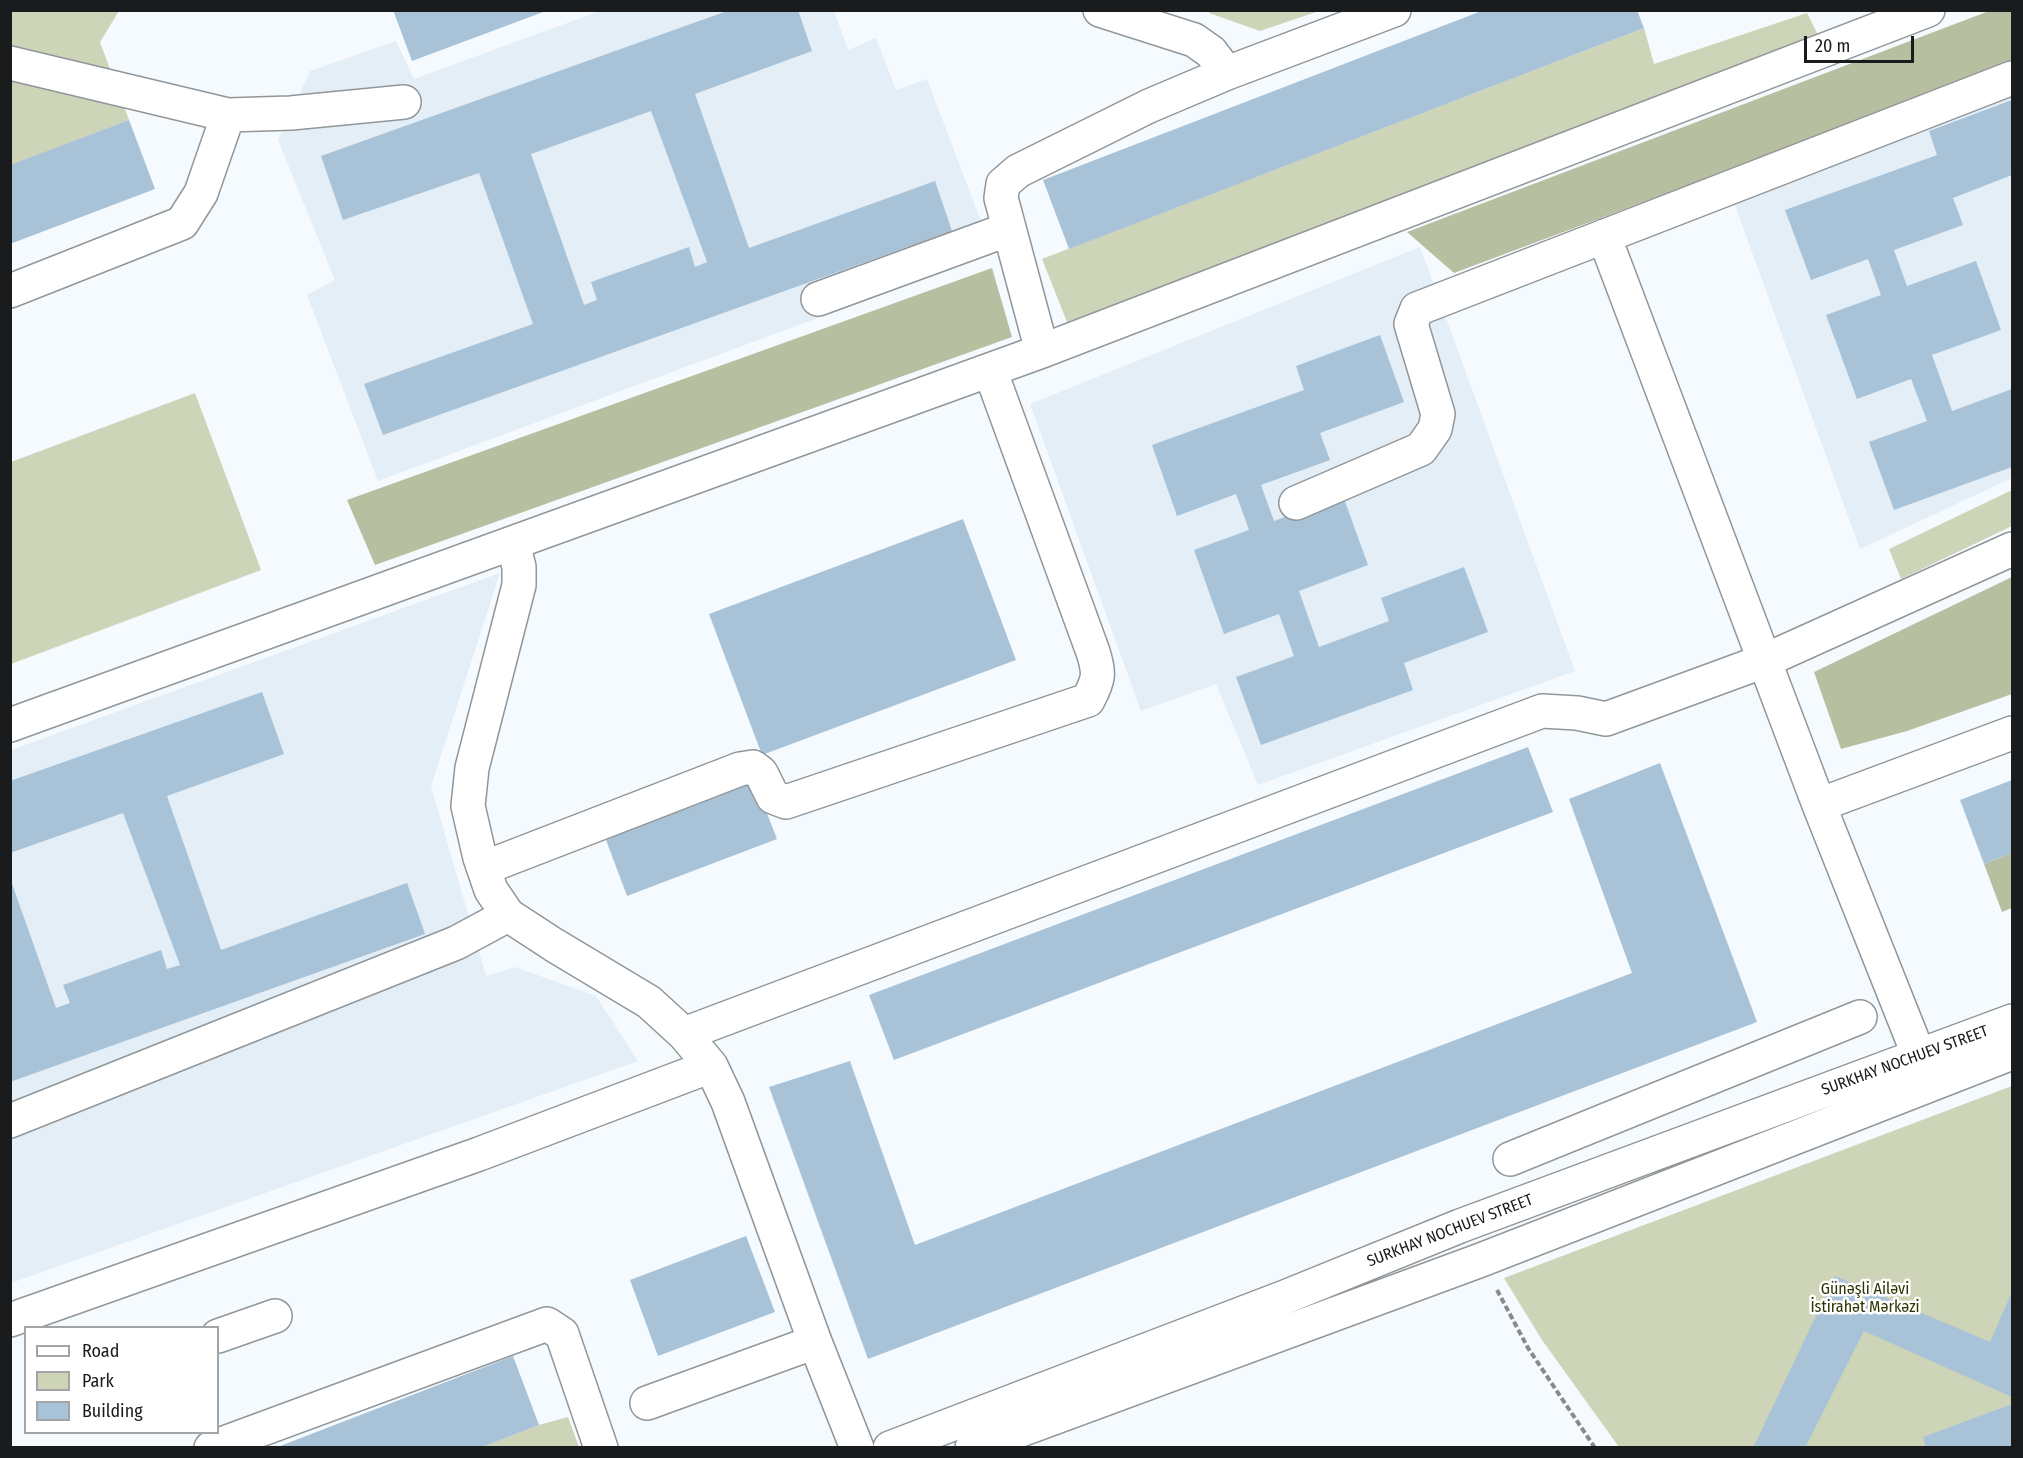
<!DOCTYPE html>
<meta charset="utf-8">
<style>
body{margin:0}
#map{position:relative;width:2023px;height:1458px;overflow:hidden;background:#f5fafe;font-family:"Fira Sans Condensed",sans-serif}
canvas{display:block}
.frame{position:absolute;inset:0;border:12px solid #1a1b1d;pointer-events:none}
.legend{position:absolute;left:24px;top:1326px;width:195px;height:108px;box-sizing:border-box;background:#fff;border:2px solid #a3a4a5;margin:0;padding:8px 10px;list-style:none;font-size:18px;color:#1a1b1d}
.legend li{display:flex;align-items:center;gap:12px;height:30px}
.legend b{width:30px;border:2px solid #a3a4a5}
.scale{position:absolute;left:1804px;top:36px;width:110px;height:27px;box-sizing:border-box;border:3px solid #1a1b1d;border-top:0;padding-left:8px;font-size:18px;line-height:21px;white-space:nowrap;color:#1a1b1d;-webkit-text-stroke:4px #fff;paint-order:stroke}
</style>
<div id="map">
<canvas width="2023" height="1458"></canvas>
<div class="frame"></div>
<ul class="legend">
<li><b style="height:8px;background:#fff"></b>Road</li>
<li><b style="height:16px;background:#cdd4b8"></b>Park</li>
<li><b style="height:16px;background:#a8c3d8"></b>Building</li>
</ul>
<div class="scale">20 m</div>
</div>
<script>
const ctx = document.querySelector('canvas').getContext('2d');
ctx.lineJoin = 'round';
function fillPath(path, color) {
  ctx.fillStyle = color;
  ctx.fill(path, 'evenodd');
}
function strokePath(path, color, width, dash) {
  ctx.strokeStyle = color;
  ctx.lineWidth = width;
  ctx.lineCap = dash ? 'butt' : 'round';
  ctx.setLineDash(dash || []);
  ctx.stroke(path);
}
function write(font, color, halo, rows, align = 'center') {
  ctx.font = font + ' "Fira Sans Condensed",sans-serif';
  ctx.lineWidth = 5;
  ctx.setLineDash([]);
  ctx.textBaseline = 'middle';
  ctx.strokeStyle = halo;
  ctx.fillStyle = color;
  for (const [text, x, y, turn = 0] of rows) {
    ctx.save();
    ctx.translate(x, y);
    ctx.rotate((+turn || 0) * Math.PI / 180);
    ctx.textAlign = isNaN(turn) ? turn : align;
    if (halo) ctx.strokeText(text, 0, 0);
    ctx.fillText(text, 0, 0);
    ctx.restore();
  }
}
const built = new Path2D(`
 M600,11H834L848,50L876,38L896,90L927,79L993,253L378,481L307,295L335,280L278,140L310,71L396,41L414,79Z
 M2012,88V478L1860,549L1732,197Z
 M1420,247L1575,671L1258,785L1216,684L1141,711L1030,404Z
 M500,573L431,786L486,976L515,967L596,996L638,1061L11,1283V750Z`);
const green = new Path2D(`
 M11,11H119L100,42L129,120L11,165Z
 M1210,11V10L1319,11L1260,31L1209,13Z
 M1807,13L1822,43L1067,322L1042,259L1644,28L1654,64Z
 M195,393L261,570L11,664V462Z
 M2012,490V526L1901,579L1889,549Z
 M2012,1086V1430L1967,1447H1619L1542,1340L1504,1278Z
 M568,1417L579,1447L480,1448L539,1425Z`);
const forest = new Path2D(`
 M1989,11H2012V64L1454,273L1407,232Z
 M992,268L1012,337L375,565L347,500Z
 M2012,577V694L1907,731L1841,749L1814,672Z
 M2012,853V908L2002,912L1984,864Z`);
const building = new Path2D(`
 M393,10H546V11L412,61Z
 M730,10H798L812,51L695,94L749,248L935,181L952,231L383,435L364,384L533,324L479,173L343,220L321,156ZM651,111L707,262L695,267L689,247L591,282L597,300L584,305L531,154Z
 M1484,10H1637L1644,28L1069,249L1043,180Z
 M2012,100V175L1953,198L1963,225L1894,250L1907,286L1976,261L2001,330L1932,355L1952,411L2012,389V467L1894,510L1869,442L1927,421L1911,379L1857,399L1826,315L1881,295L1868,259L1811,280L1785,210L1937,155L1929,131Z
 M129,120L155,189L10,244V165Z
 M1380,335L1404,402L1320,433L1330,460L1261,485L1274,521L1343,496L1368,565L1299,591L1319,647L1389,621L1381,598L1464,567L1488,632L1404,663L1413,690L1261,745L1236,677L1294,656L1279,614L1224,634L1194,550L1249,530L1236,494L1177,516L1152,445L1304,390L1296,366Z
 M963,519L1016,660L762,755L709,614Z
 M262,692L284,754L167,796L221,950L407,883L425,934L10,1082V878L56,1008L70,1003L63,985L161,950L167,969L180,965L123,813L10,853V781Z
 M1528,747L1553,812L894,1060L869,995Z
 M1660,763L1757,1022L868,1359L769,1087L850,1061L915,1245L1632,973L1569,799Z
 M752,775L777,839L627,896L603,832Z
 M2012,780V853L1984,864L1960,800Z
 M746,1236L775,1312L658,1356L630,1280Z
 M1835,1276L1990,1342L2012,1292V1397L1864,1331L1805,1448H1753Z
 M513,1356L539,1425L480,1448H275Z
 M2012,1404V1448H1926L1923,1437Z`);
const path = new Path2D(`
 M1497,1290L1528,1348L1595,1448`);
const minor = new Path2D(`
 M1100,10L1194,40L1211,52L1227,73L1394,10
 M10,63L228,115L291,113L404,102
 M1604,236L1819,805L1919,1056
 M10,291L182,223L201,193L228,115
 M818,299L1009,229
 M1042,351L1001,198L1003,184L1018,171L1149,106L1227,73
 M1296,503L1421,449L1435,429L1438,414L1411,324L1417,309L2012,78
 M513,543L519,567V585L472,768L468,806L480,858L491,890L508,915L554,945L649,1002L684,1034L711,1066L728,1102L815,1342L857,1448
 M10,725L1042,351L1928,10
 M1819,805L2012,733
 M484,868L740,769L753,767L761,773L773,797L786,802L1088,700C1099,679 1100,674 1093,652L990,370
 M684,1034L1542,711L1577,713L1606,719L1764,661L2012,549
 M10,1121L456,943L508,915
 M1510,1159L1860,1017
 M10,1320L479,1154L711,1066
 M218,1336L275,1316
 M647,1403L815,1342
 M211,1448L547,1324L562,1334L601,1448
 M890,1448L1285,1297L1460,1226L2012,1021
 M972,1448L1481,1260L2012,1053`);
const streetNames = [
 ["SURKHAY NOCHUEV STREET",1905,1061,-20],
 ["SURKHAY NOCHUEV STREET",1450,1231,-21]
];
const parkNames = [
 ["Günəşli Ailəvi",1865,1290],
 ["İstirahət Mərkəzi",1865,1308]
];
fillPath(built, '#e3eef7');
fillPath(green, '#cdd4b8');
fillPath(forest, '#b8bfa1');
fillPath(building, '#a8c3d8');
strokePath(minor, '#919699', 36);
strokePath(path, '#878a8d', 4, [6, 3]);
strokePath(minor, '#fff', 33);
write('16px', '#1a1b1d', '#fff', streetNames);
write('16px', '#2d3500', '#fff', parkNames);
</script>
